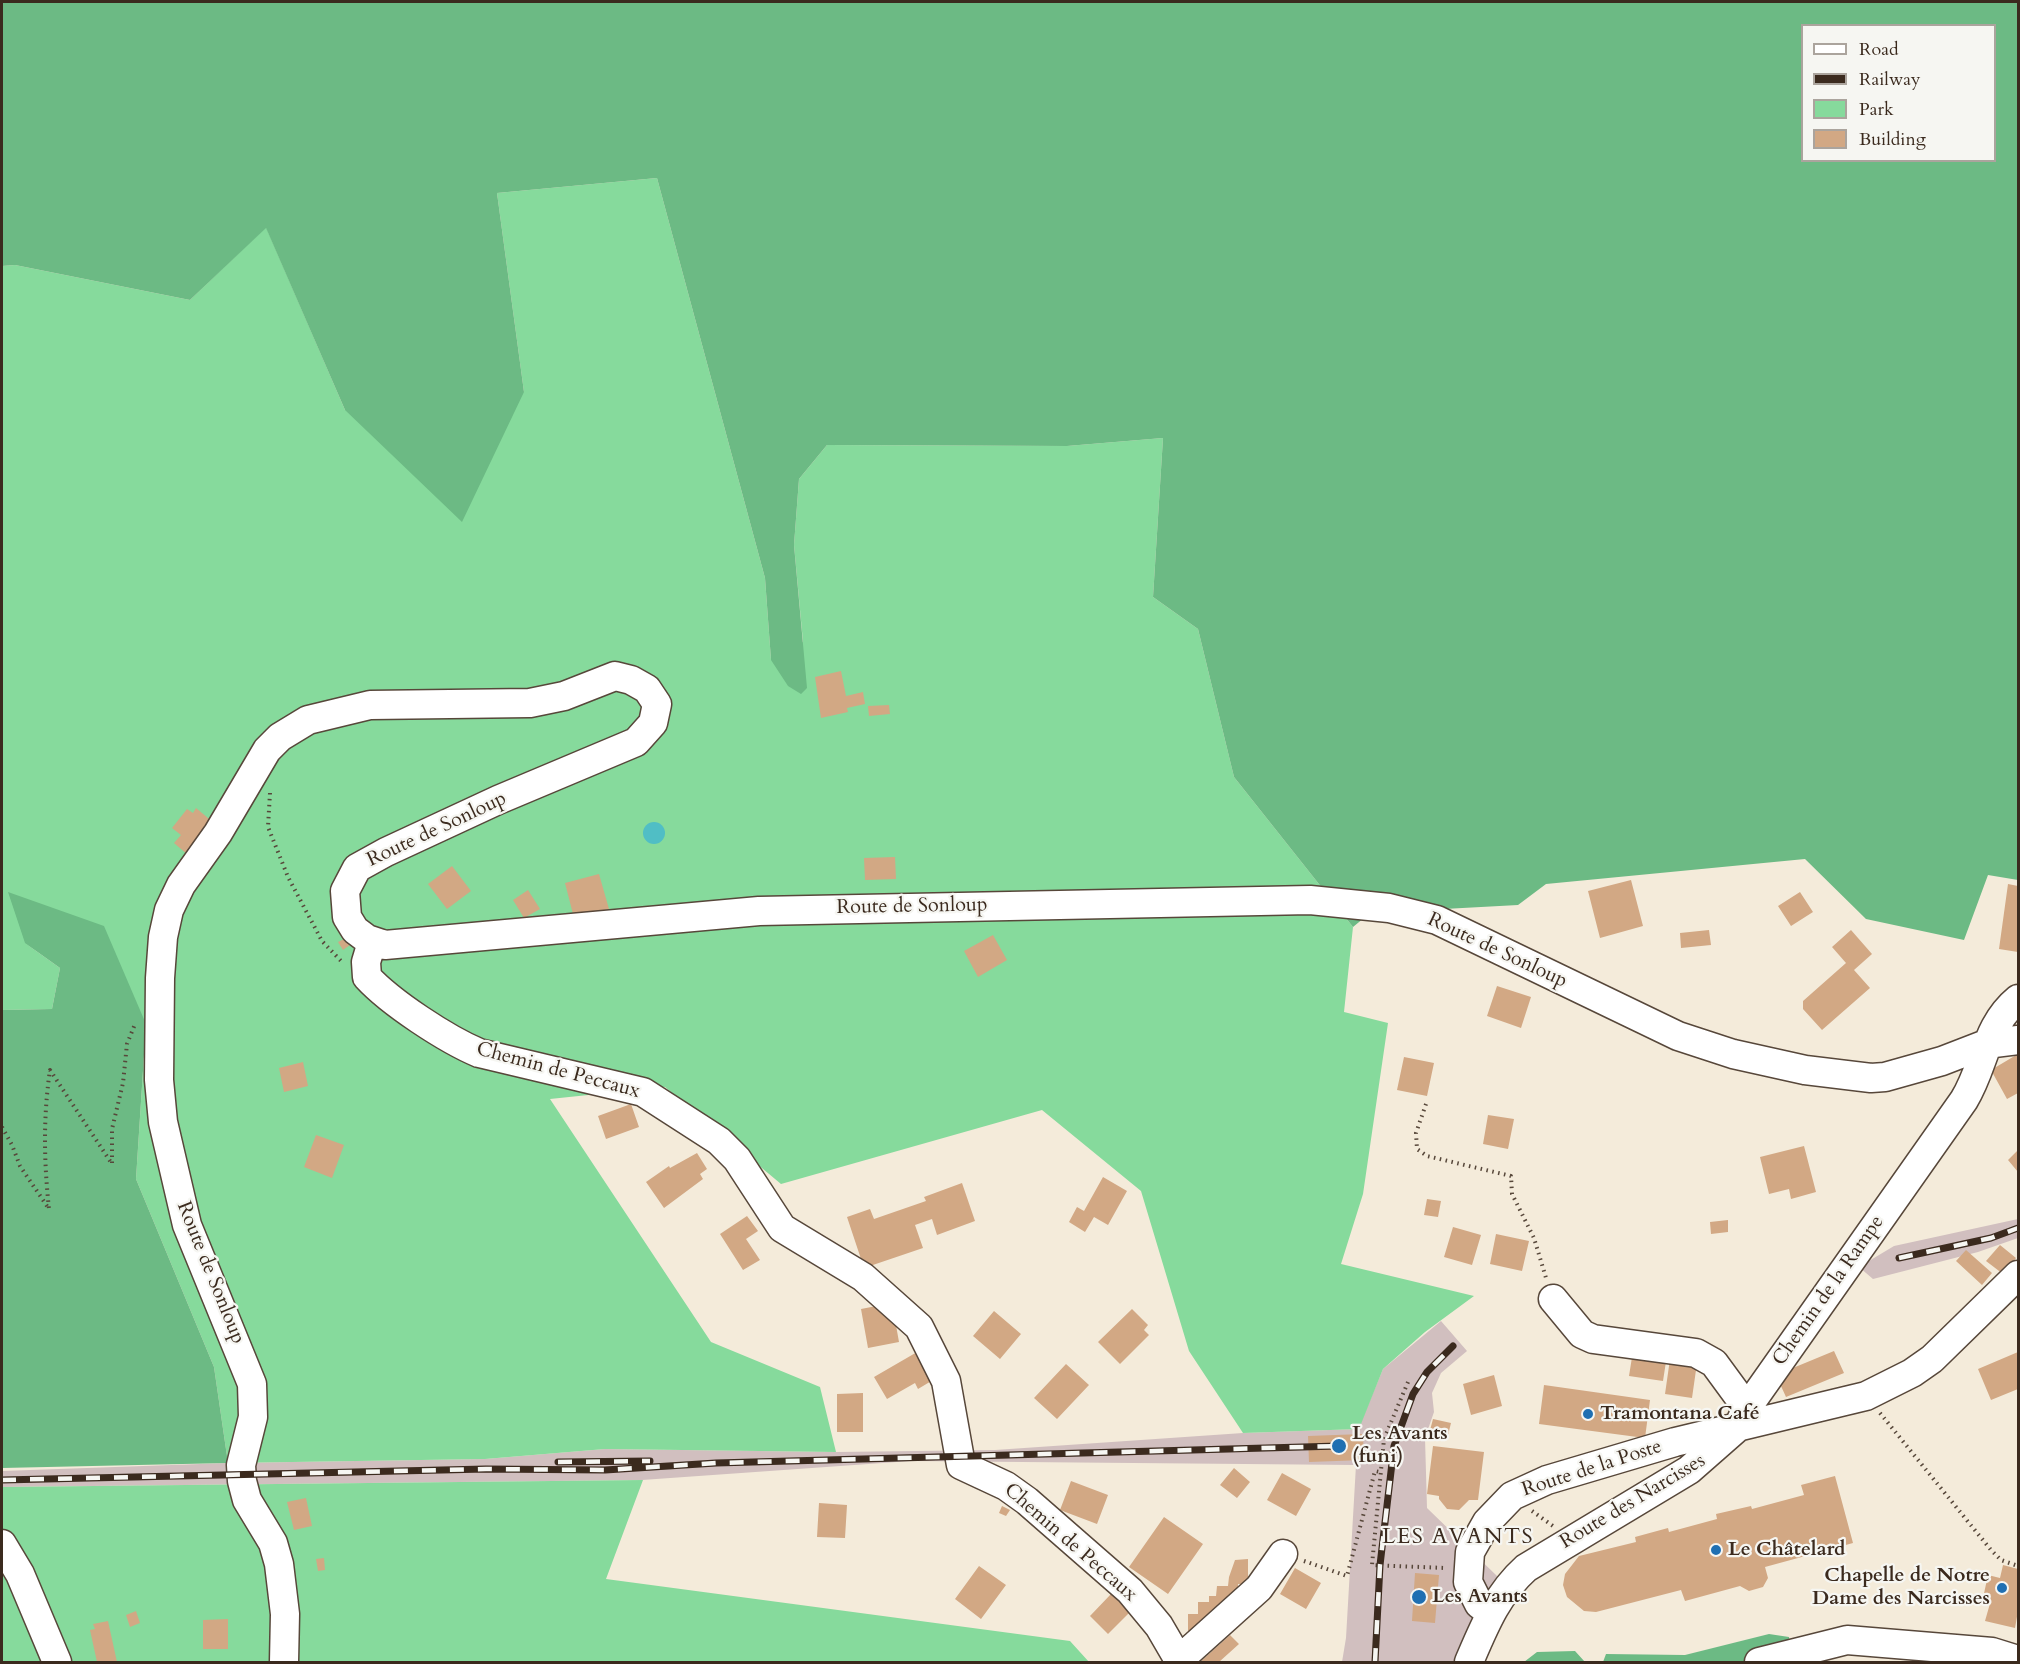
<!DOCTYPE html>
<meta charset="utf-8">
<style>
body{margin:0}
#map{position:relative;width:2020px;height:1664px;overflow:hidden;background:#f4ebda;font-family:Cardo,serif}
canvas{display:block}
.frame{position:absolute;inset:0;border:3px solid #3b2a1e;pointer-events:none}
.legend{position:absolute;left:1801px;top:24px;width:195px;height:138px;box-sizing:border-box;background:#f6f6f2;border:2px solid #aba49d;margin:0;padding:8px 10px;list-style:none;font-size:18px;color:#3b2a1e}
.legend li{display:flex;align-items:center;gap:12px;height:30px}
.legend b{width:30px;border:2px solid #aba49d}
</style>
<div id="map">
<canvas width="2020" height="1664"></canvas>
<div class="frame"></div>
<ul class="legend">
<li><b style="height:8px;background:#fff"></b>Road</li>
<li><b style="height:8px;background:#3b2a1e"></b>Railway</li>
<li><b style="height:16px;background:#86da9c"></b>Park</li>
<li><b style="height:16px;background:#d2a884"></b>Building</li>
</ul>
</div>
<script>
const ctx = document.querySelector('canvas').getContext('2d');
ctx.lineJoin = 'round';
function fillPath(path, color) {
  ctx.fillStyle = color;
  ctx.fill(path, 'evenodd');
}
function strokePath(path, color, width, dash) {
  ctx.strokeStyle = color;
  ctx.lineWidth = width;
  ctx.lineCap = dash ? 'butt' : 'round';
  ctx.setLineDash(dash || []);
  ctx.stroke(path);
}
function write(font, color, halo, rows, align = 'center') {
  ctx.font = font + ' Cardo,serif';
  ctx.lineWidth = 4.5;
  ctx.setLineDash([]);
  ctx.textBaseline = 'middle';
  ctx.strokeStyle = halo;
  ctx.fillStyle = color;
  for (const [text, x, y, turn = 0] of rows) {
    ctx.save();
    ctx.translate(x, y);
    ctx.rotate((+turn || 0) * Math.PI / 180);
    ctx.textAlign = isNaN(turn) ? turn : align;
    if (halo) ctx.strokeText(text, 0, 0);
    ctx.fillText(text, 0, 0);
    ctx.restore();
  }
}
const industrial = new Path2D(`
 M2018,1219V1238L1978,1252L1873,1279L1859,1267L1894,1246Z
 M1441,1321L1467,1351L1441,1373L1432,1393L1434,1412L1425,1438L1427,1508L1497,1576L1458,1662H1342L1346,1638L1356,1465L911,1461L642,1480L2,1487V1471L228,1463L485,1459L605,1449L836,1452L995,1450L1243,1433L1358,1429L1383,1369Z`);
const green = new Path2D(`
 M657,178L765,578L771,660L803,642L794,545L799,479L827,445L1067,446L1163,438L1153,597L1198,629L1234,777L1353,927L1344,1012L1388,1023L1363,1194L1341,1264L1474,1296L1425,1332L1383,1369L1359,1429L1243,1433L1189,1351L1141,1191L1042,1110L781,1184L665,1087L550,1099L711,1342L820,1387L836,1452L605,1449L485,1459L228,1463L214,1367L136,1179L146,1024L25,943L60,968L52,1009L2,1010V266L15,265L190,300L266,227L345,410L524,392L497,193Z
 M643,1480L606,1579L1070,1641L1089,1662H2V1487Z`);
const forest = new Path2D(`
 M2,2H2018V880L1988,875L1964,940L1866,919L1805,859L1546,884L1518,905L1370,913L1353,927L1234,777L1198,629L1153,597L1163,438L1067,446L827,445L799,479L794,545L807,688L801,694L788,686L771,660L765,578L657,178L497,193L524,392L462,522L345,410L266,228L190,300L15,265L2,266ZM1802,26H1994V160H1802Z
 M8,892L104,926L146,1024L136,1179L214,1367L228,1463L2,1468V1010L52,1009L60,968L25,943Z
 M1769,1634L1789,1637L1791,1662H1603L1606,1654L1685,1655Z
 M1575,1651L1585,1662H1524L1537,1652Z`);
const water = new Path2D(`
 M643 833a11 11 0 1 1 22 0a11 11 0 1 1-22 0Z`);
const building = new Path2D(`
 M841,671L846,696L863,692L865,704L847,708L848,712L821,718L815,677Z
 M889,705L890,714L869,716L868,706Z
 M196,808L214,823L188,855L174,843L181,835L172,828L187,809L193,813Z
 M895,857L896,879L865,880L864,858Z
 M452,866L471,891L447,909L428,884Z
 M599,874L609,909L574,918L565,883Z
 M1631,880L1643,926L1600,938L1588,891Z
 M2008,884L2018,886V952L1999,949Z
 M528,890L540,909L524,918L513,900Z
 M1800,892L1813,912L1791,926L1778,906Z
 M1709,930L1711,945L1681,948L1680,933Z
 M1851,930L1872,954L1854,970L1870,988L1822,1030L1803,1009V1001L1846,963L1832,947Z
 M993,935L1007,960L978,977L964,951Z
 M346,938L350,945L343,950L338,942Z
 M1497,986L1531,997L1521,1028L1487,1016Z
 M2018,1054V1093L2007,1099L1991,1070Z
 M1404,1057L1434,1063L1427,1096L1397,1090Z
 M303,1062L308,1086L284,1092L279,1068Z
 M631,1104L639,1127L606,1139L598,1116Z
 M1488,1115L1514,1119L1508,1149L1483,1144Z
 M316,1135L344,1145L332,1178L304,1167Z
 M1804,1146L1816,1192L1791,1199L1789,1189L1769,1194L1760,1157Z
 M2018,1150V1172L2008,1160Z
 M697,1153L707,1169L700,1174L703,1179L664,1208L646,1182L669,1166L670,1168Z
 M1103,1177L1127,1191L1108,1225L1094,1217L1085,1232L1069,1222L1077,1207L1084,1211Z
 M962,1183L975,1221L937,1235L932,1219L915,1225L923,1248L864,1268L847,1217L870,1209L874,1219L926,1201L924,1197Z
 M1427,1199L1441,1201L1438,1217L1424,1215Z
 M747,1216L758,1231L746,1239L760,1260L743,1270L720,1234Z
 M1728,1220V1232L1711,1234L1710,1222Z
 M1453,1227L1481,1235L1472,1265L1444,1257Z
 M1496,1234L1529,1241L1522,1271L1490,1264Z
 M2000,1245L2016,1258L2003,1274L1986,1261Z
 M1966,1250L1992,1273L1982,1285L1956,1261Z
 M892,1303L899,1342L868,1348L861,1309Z
 M1132,1309L1148,1325L1144,1330L1149,1335L1120,1364L1098,1342Z
 M994,1311L1021,1334L1000,1359L973,1336Z
 M924,1348L938,1377L918,1389L915,1383L887,1399L874,1377Z
 M1633,1351L1667,1355L1663,1381L1629,1376Z
 M1834,1351L1844,1373L1786,1397L1776,1375Z
 M2018,1352V1389L1991,1400L1978,1369Z
 M1670,1359L1697,1363L1692,1398L1665,1394Z
 M1066,1364L1089,1385L1057,1419L1034,1398Z
 M1494,1375L1502,1406L1471,1415L1463,1384Z
 M1544,1385L1650,1400L1645,1438L1539,1424Z
 M863,1393V1432H837V1394Z
 M1433,1419L1451,1423L1447,1439L1429,1434Z
 M1363,1434L1364,1460L1309,1462L1308,1436Z
 M1433,1446L1484,1452L1478,1500H1469L1459,1510L1447,1509L1439,1499V1496L1427,1494Z
 M1234,1468L1250,1482L1237,1498L1220,1485Z
 M1282,1473L1311,1489L1296,1516L1267,1500Z
 M1835,1476L1853,1543L1765,1567L1768,1578L1763,1587L1749,1591L1740,1586L1685,1601L1681,1590L1596,1612L1584,1611L1567,1597L1563,1585L1565,1574L1579,1556L1636,1542L1635,1537L1668,1528L1669,1532L1717,1519L1716,1514L1751,1506L1752,1509L1804,1495L1801,1485Z
 M1071,1481L1108,1495L1097,1524L1060,1510Z
 M306,1498L312,1526L294,1530L287,1502Z
 M819,1503L847,1505L845,1538L817,1537Z
 M1002,1506L1010,1510L1006,1516L999,1513Z
 M1164,1517L1203,1544L1168,1594L1129,1567Z
 M324,1558L325,1570L318,1571L316,1559Z
 M1248,1559V1584H1238V1595H1228V1606L1188,1635V1614H1198V1602H1209V1596H1216L1217,1586H1228L1229,1577L1235,1560Z
 M2003,1565L2018,1569V1611L2015,1628L1985,1621L1991,1600L1983,1598L1988,1575L2000,1578Z
 M979,1566L1006,1585L981,1619L955,1599Z
 M1295,1568L1321,1583L1306,1609L1280,1594Z
 M1415,1573L1439,1575L1435,1623L1412,1621Z
 M1111,1594L1130,1612L1108,1634L1090,1616Z
 M136,1611L140,1623L130,1627L126,1615Z
 M228,1619V1649H203V1620Z
 M108,1621L117,1662H97L90,1630L95,1629L93,1624Z
 M1230,1635L1239,1644L1219,1662H1200Z`);
const path = new Path2D(`
 M270,793L268,827L288,877L322,941L343,963
 M1426,1104L1416,1133L1417,1149L1427,1156L1511,1176L1512,1194L1534,1238L1546,1278
 M2,1127L12,1145L20,1166L49,1209C44,1162 43,1118 50,1070L112,1164V1129L123,1083L127,1044L135,1024
 M1408,1382L1384,1439L1372,1565L1445,1568
 M1880,1413L1991,1550L2001,1560L2018,1566
 M1532,1511L1553,1526
 M1304,1561L1347,1576L1375,1471L1380,1472`);
const minor = new Path2D(`
 M372,942L366,962L367,977C391,1003 446,1039 479,1053L643,1092L719,1141L737,1159L782,1228L863,1277L919,1327L946,1381L961,1465L1006,1486L1027,1501L1130,1591L1159,1626L1180,1662
 M1553,1299L1582,1334L1593,1339L1696,1353L1714,1363L1747,1408
 M2,1544L20,1574L57,1662
 M1491,1613L1479,1604L1468,1582L1470,1552L1487,1522L1512,1496L1547,1480L1675,1442L1866,1396L1912,1373L1932,1359L2018,1275
 M1179,1660L1259,1588L1283,1554
 M284,1662L285,1614L279,1564L273,1543L247,1500L242,1481L241,1465L253,1417L252,1384L187,1225L163,1122L159,1080L160,978L163,937L169,910L181,885L218,833L267,750L280,737L308,720L370,705L530,703L564,696L615,676L631,680L647,689L657,704L653,723L636,742L498,800L386,852L357,868L345,891L347,917L355,930L367,939L385,945L759,911L1310,900L1389,908L1437,920L1678,1036L1733,1054L1805,1070L1871,1078L1885,1077L1942,1061L1986,1044L2018,1040
 M1469,1662C1484,1627 1497,1594 1526,1568L1689,1470L1738,1427L1747,1408L1964,1100C1985,1066 1985,1026 2018,999
 M1759,1662L1847,1640L1992,1652L2018,1660`);
const rail = new Path2D(`
 M1899,1258L1991,1238L2018,1228
 M558,1462L650,1461
 M2,1480L486,1469L605,1470L716,1463L1339,1446
 M1375,1662L1380,1565L1394,1446L1413,1394L1427,1372L1453,1346`);
const markers = [
 [1588,1414,6,"#1f6fb2"],
 [1339,1446,8,"#1f6fb2"],
 [1716,1550,6,"#1f6fb2"],
 [2002,1588,6,"#1f6fb2"],
 [1419,1597,8,"#1f6fb2"]
];
const streetNames = [
 ["Route de Sonloup",437,830,-25],
 ["Route de Sonloup",912,907,-1],
 ["Route de Sonloup",1497,951,25],
 ["Chemin de Peccaux",558,1071,15],
 ["Route de Sonloup",210,1273,68],
 ["Chemin de la Rampe",1829,1291,-55],
 ["Route de la Poste",1592,1469,-18],
 ["Route des Narcisses",1633,1502,-31],
 ["Chemin de Peccaux",1070,1543,41]
];
const poiNames = [
 ["Tramontana Café",1600,1414],
 ["Les Avants",1352,1434],
 ["(funi)",1352,1457],
 ["Le Châtelard",1728,1550],
 ["Chapelle de Notre",1990,1576,"right"],
 ["Dame des Narcisses",1990,1599,"right"],
 ["Les Avants",1432,1597]
];
const quarterNames = [
 ["LES AVANTS",1458,1538]
];
fillPath(industrial, '#d1bfbf');
fillPath(green, '#86da9c');
fillPath(forest, '#6cba84');
fillPath(water, '#50bec5');
fillPath(building, '#d2a884');
strokePath(minor, '#57473a', 31);
strokePath(path, '#57473a', 4, [1.5, 4.5]);
strokePath(minor, '#fff', 28);
strokePath(rail, '#3b2a1e', 7);
strokePath(rail, '#f6f6f2', 4.5, [14]);
for (const [x, y, r, color] of markers) {
  const dot = new Path2D();
  dot.arc(x, y, r, 0, 2 * Math.PI);
  ctx.fillStyle = color;
  ctx.fill(dot);
  strokePath(dot, '#f6f6f2', 2);
}
write('20px', '#3b2a1e', '#f6f6f2', streetNames);
write('bold 20px', '#3b2a1e', '#f6f6f2', poiNames, 'left');
ctx.letterSpacing = '1.5px';
write('22px', '#3b2a1e', '#f6f6f2', quarterNames);
ctx.letterSpacing = '0px';
</script>
